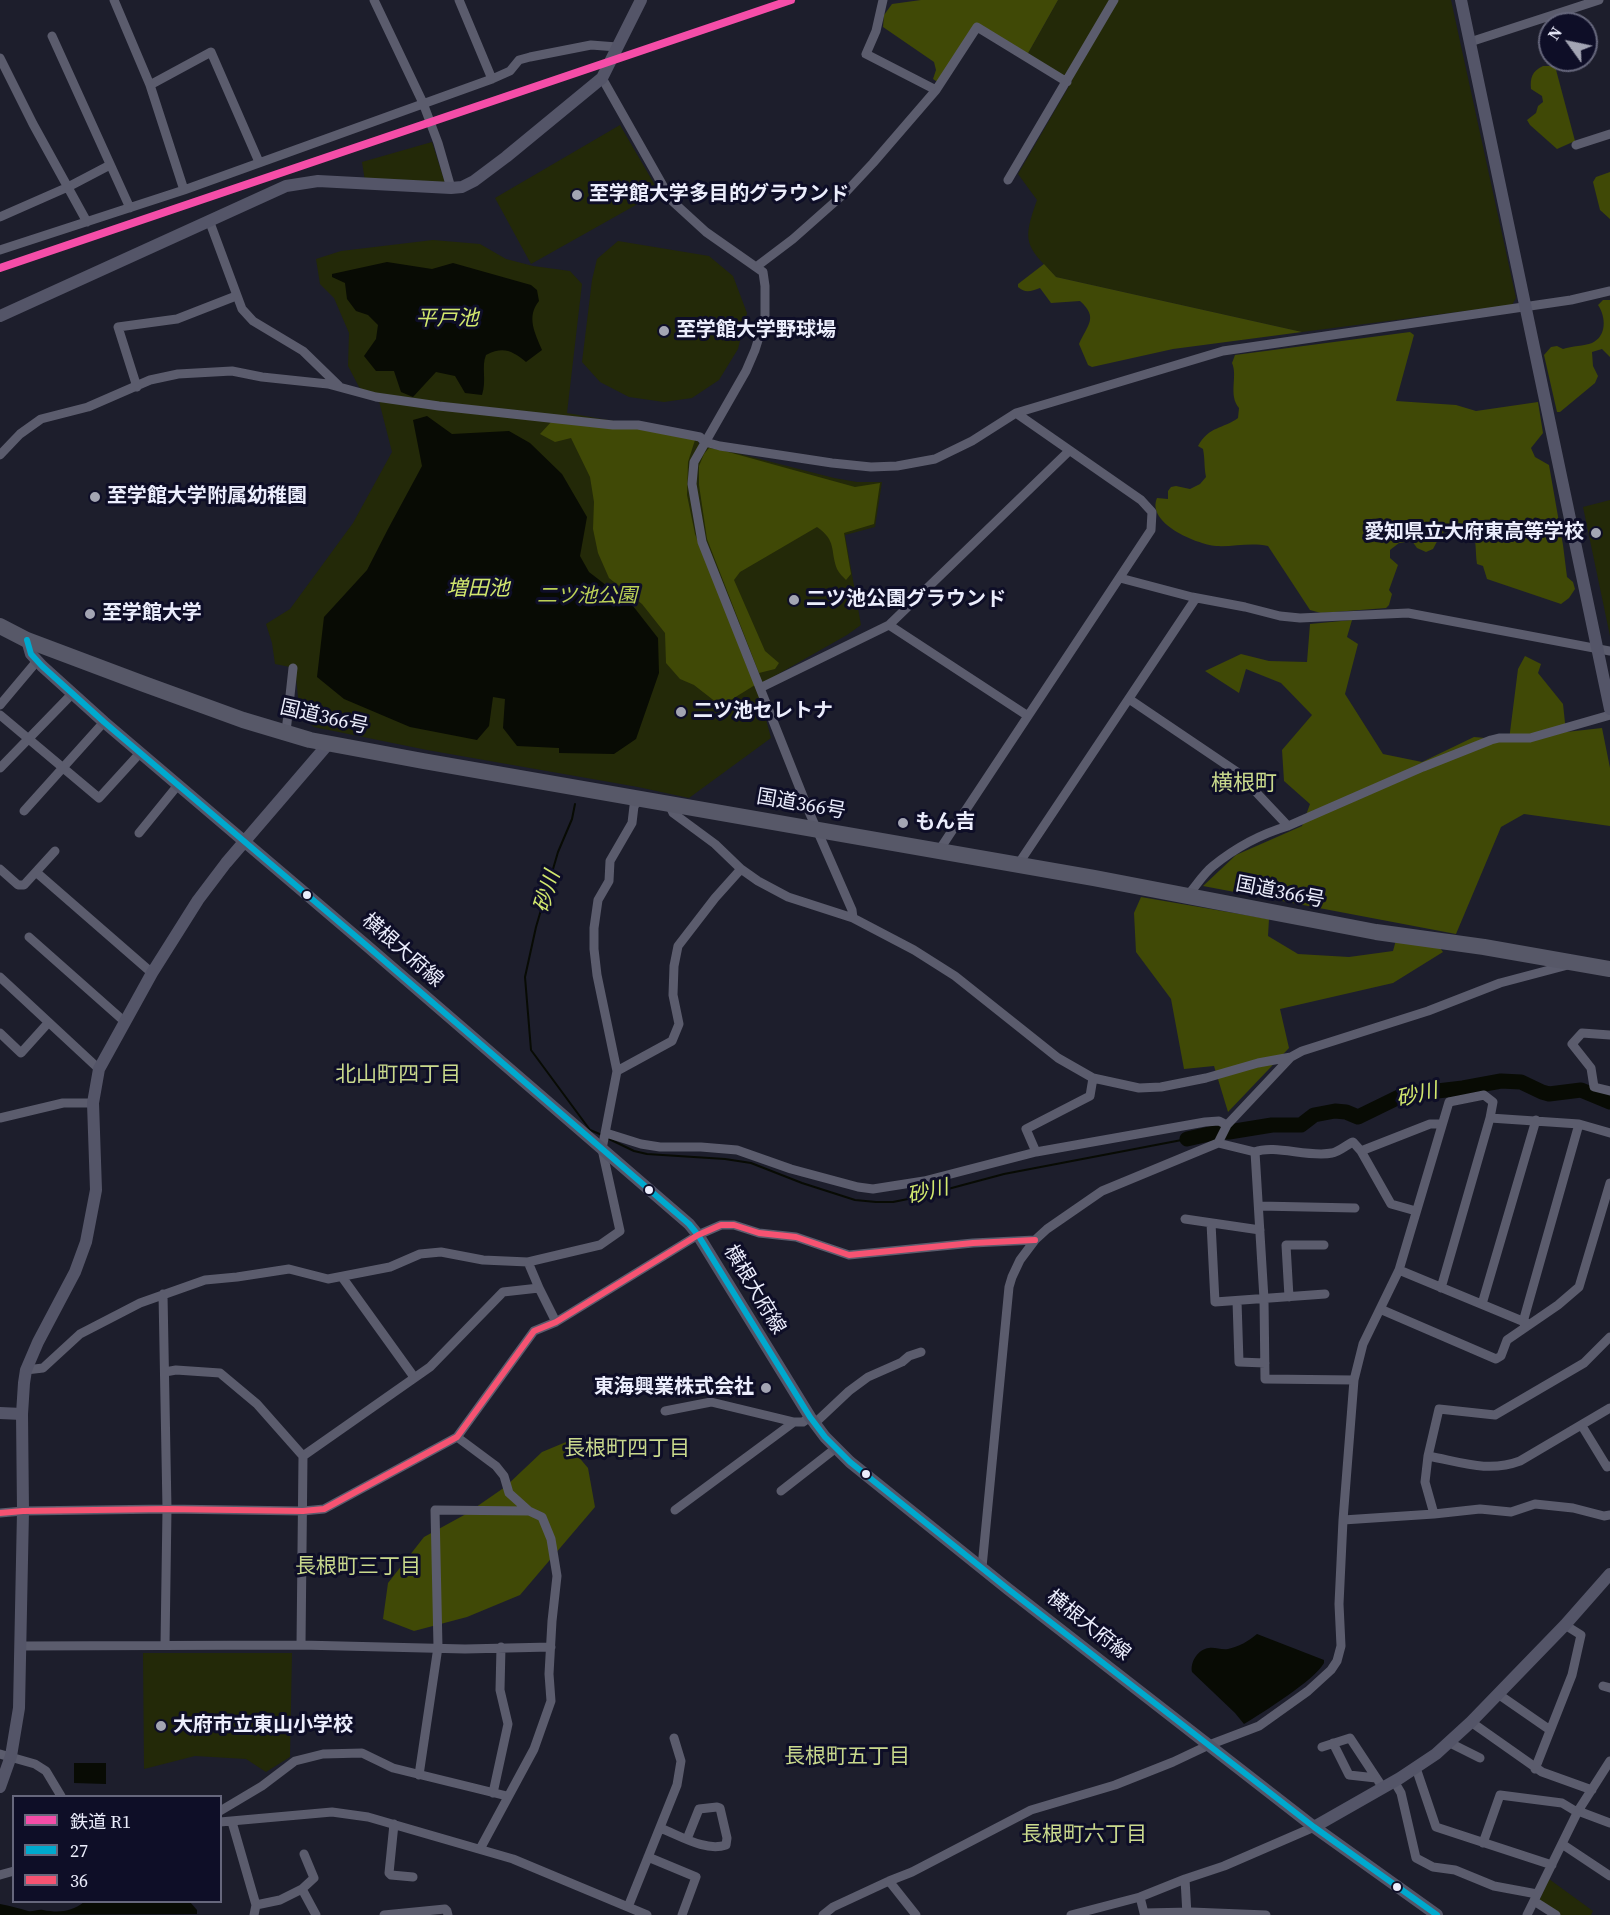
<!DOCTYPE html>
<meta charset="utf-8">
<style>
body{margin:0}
#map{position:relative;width:1610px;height:1915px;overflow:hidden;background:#1d1e2c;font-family:"Source Serif 4","Noto Sans JP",serif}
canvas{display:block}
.legend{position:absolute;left:12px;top:1795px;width:210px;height:108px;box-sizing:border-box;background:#0e0e27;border:2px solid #66677c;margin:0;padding:8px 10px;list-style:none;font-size:18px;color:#ebedfc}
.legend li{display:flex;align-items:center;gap:12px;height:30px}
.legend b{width:30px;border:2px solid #66677c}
.north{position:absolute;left:1538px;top:12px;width:60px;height:60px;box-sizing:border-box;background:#0e0e27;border:2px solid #66677c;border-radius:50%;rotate:303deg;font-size:16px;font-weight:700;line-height:24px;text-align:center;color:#ebedfc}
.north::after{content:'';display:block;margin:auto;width:21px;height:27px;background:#a3a5b3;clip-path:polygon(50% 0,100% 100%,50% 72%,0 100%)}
</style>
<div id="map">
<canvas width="1610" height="1915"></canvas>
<ul class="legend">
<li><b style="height:8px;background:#f54da8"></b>鉄道 R1</li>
<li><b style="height:8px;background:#00a9ce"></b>27</li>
<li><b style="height:8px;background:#f65372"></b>36</li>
</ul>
<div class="north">N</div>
</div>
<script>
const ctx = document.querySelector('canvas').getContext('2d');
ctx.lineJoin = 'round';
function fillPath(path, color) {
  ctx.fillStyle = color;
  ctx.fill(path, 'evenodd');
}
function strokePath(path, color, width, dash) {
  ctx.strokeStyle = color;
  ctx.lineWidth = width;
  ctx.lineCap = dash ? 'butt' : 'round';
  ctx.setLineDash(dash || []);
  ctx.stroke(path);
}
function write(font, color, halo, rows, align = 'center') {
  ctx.font = font + ' "Source Serif 4","Noto Sans JP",serif';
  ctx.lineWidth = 6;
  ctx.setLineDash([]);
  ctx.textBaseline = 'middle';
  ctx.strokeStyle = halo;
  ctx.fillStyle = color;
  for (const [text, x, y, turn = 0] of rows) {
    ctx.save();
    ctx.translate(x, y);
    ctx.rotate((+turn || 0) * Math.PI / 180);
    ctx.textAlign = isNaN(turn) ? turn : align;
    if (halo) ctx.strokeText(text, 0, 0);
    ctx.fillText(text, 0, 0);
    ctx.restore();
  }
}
const green = new Path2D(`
 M1058,0H1451L1516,298L1512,305L1302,332L1056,277C1025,245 1022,242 1037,200L1018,174L1072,81L1027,55Z
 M620,125L659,192L531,264L495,198Z
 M432,142L446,186L365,181L362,162Z
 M433,240L480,244L506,259L533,266L570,271L582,284L567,413L697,435L699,445L713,447L834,478L857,482H882L875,527L845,535L861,625L847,635L757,686L771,738L689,798L638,787L427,750L314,727L300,716L295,668L275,664L272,643L266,624L290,609L353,523L392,452L379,401L359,387L348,366L349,333L334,298L320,284L316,259L341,251Z
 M618,241L709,256L733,276L747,313L738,349L719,380L692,398L664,402L629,397L600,382L582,362L592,280L597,259Z
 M1610,500V636L1583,507Z
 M143,1653H292L290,1757L266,1772L246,1759L195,1756L144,1769Z
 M1549,1879L1593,1911L1591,1915H1561L1539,1901Z`);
const forest = new Path2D(`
 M921,0H1058L1027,55L976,25L940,80L936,81L933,79L936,70L934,62L883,27L884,15L892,4Z
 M1543,66H1555L1575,141L1557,149L1530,125L1527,120L1536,113L1538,106L1543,102L1542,96L1531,89C1530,78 1532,71 1543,66Z
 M1610,172V219L1600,210L1593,182L1596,177Z
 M1044,264L1056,277L1302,332L1173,349L1092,367L1088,365L1079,344C1087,325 1099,318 1080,301L1051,303L1040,288C1031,291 1026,294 1018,287V284Z
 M1603,300H1610V357L1602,349L1592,352L1593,366L1598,376L1595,383L1560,412H1557L1544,355L1551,347L1557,346L1563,349C1572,346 1584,346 1592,343C1607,336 1606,317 1598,305Z
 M1410,332L1414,335L1396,401L1456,405L1476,411L1538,402L1543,433L1531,448L1535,457L1549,465L1563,545L1567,577L1573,582L1575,589L1569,598L1561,604L1487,579L1483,566L1477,564C1475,551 1477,538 1471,527L1459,523L1441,534L1433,549L1426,552L1417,548L1412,541L1399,543L1390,550V558L1398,565L1389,590L1392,594L1389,605L1386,608L1321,613L1310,610L1268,546C1250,542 1234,547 1216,546C1196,544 1146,523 1157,498L1168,499V491L1171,487L1176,486L1190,489L1200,484L1206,477C1204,467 1205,459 1203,449L1198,446C1209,426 1223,429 1238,418L1239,408C1228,395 1238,376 1232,363L1235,355Z
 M552,421L638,428L695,440L688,462L687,495L695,534L755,685L721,706L694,685L680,679L666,663L665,633L642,604L609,578L598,553L593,529L594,502L590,477L571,438L555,442L540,434Z
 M709,448L721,450L855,487L880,483L874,524L844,533L851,574L846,580C843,577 839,573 837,569C830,550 837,541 817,527L740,572L734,580L765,651L779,663L775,669L759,673L707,539L699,485V466L704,454Z
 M1352,620L1347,637L1358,644L1345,694L1383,754L1422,762L1474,737L1509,740L1518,669L1525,656L1541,664L1538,673L1563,704L1566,732L1602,728L1610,768V826L1524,814L1501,827L1456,934L1203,886L1236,855L1302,826L1310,804L1284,781L1282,750L1312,715L1281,683L1246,669L1239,693L1205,671L1241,654L1269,661L1307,662L1310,624Z
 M1141,897L1269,919L1268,936L1298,954L1349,957L1393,951L1396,940L1440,948L1443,952L1393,983L1280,1009L1289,1048L1228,1112L1214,1066L1184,1069L1171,999L1136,952L1134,913Z
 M566,1442L588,1468L595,1507L520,1595L467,1617L414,1631L383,1619L388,1583L424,1537L466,1514L505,1487L542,1452Z`);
const water = new Path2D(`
 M387,262L432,269L453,263L531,285L537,290L539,301C526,317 535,333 542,350L526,362C512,351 504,346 486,355C481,367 487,380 482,395L465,393L455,376L436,372L413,397L401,392L394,371H376L364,356L376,339L378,325L368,315L356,311L347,299L345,283L332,277V274Z
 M427,416L452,434L509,431L530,443L562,474L587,517L580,556L589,572L633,606L658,638L659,673L636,739L614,754L559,753V748L517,746L503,728L505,699L493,697L489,726L477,740L410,727L344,699L317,677L324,617L367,570L388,529L422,466L413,420Z
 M1257,1634L1324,1660V1663C1315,1680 1262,1713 1244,1724L1235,1713L1192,1672C1190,1662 1198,1649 1209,1648C1215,1647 1221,1650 1228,1649C1238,1647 1249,1641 1257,1634Z
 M74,1763H106V1784L74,1783Z
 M84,1902H190L197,1910V1914L0,1915V1904C10,1906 19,1908 28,1911C33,1912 38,1909 43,1910C59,1913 71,1912 84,1902Z`);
const stream = new Path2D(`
 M575,804L572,819L558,852L536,927L525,977L531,1050L590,1130L602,1135
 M607,1138L634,1151L647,1154L725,1159L751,1163L802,1183L855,1200L876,1202H893L918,1197L1004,1174L1187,1139`);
const river = new Path2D(`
 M1187,1139L1218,1132H1229L1272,1125H1301L1314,1115L1335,1111L1346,1112L1358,1117L1403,1095L1463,1088L1501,1081L1521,1082L1542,1092L1549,1094L1581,1090L1610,1102`);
const street = new Path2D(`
 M114,0L150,85L184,190
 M374,0L423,103L438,143L451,188
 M459,0L492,79
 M883,0L876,31L866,54L936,90
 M52,36L130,208
 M1470,42L1599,0
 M0,58L33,124L87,222
 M602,78L671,200L706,232L763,272L765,286V318L755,350L746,371L694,462L692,484L702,542L810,814L852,910L853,918
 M150,85L211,52L259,162
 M1576,145L1610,134
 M1008,180L1114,0
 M0,217L68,187L110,165
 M209,220L242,309L253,321L303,351L339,386
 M0,250L184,190L492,79L510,71L519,60L530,57L591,45L617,47
 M756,267L793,239L846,192L873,163L936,90L977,27L1067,82
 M137,387L118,327L177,319L236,296
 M0,455L20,434L41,419L88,407L150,380L178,374L232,371L262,377L328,384L376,397L439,406L613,425H638L700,437L705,442L720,446L832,463L871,467L897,466L935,459L972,441L1016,413L1223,351L1571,300L1610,291
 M1120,578L1192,597L1245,607L1280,616L1300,618L1408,613L1610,651
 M889,625L1028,716
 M760,688L889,625L1069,451
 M1129,699L1237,772L1288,826
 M0,705L37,661
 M0,715L99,798L140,753
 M286,732L293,668
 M0,768L72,694
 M669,804L673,813L715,844L741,869L758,881L788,897L853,918L914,950L955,976L1058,1058L1093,1078L1139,1088L1161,1087L1206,1078L1258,1063L1291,1057L1302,1051L1428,1011L1500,983L1568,965
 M24,811L104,722
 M139,833L178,785
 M938,852L1151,530L1152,512L1141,500L1016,413
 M1017,866L1194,601L1192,597
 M0,869L18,885H24L55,851
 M36,872L152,973
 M1188,895C1196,886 1203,874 1213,866C1235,848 1261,834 1288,826L1423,767L1491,740L1499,738H1530L1610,715
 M29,937L125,1022
 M0,977L99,1069
 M0,1033L21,1053L48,1023
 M1610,1035L1582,1033L1572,1044L1591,1068L1594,1087L1610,1091
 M617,1071L672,1041L679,1024L673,995L674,966L678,946L715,898L741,869
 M0,1118L63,1103H93
 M1490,1118L1579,1124L1610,1133
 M606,1133L641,1144L660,1147H701L737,1150L791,1169L858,1187L873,1189L924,1181L1036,1152L1205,1122L1219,1121L1227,1125
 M1218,1143L1227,1125L1291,1057
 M1361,1151L1430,1124H1442
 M1036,1152L1026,1129L1090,1096L1093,1078
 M1255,1152L1264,1299L1265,1379L1354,1380
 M1259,1206L1355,1208
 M1185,1219L1260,1230
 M1211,1223L1215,1302L1325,1294
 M1399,1270L1527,1323
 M342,1277L414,1377
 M539,1288L556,1322
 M163,1294L167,1509L165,1645
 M1289,1297L1286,1245H1324
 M1237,1301L1239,1362L1265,1363
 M1482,1304L1536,1120
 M1380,1309L1496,1359L1501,1356L1507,1340L1558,1305L1579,1287L1610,1183
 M1523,1322L1579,1124
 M26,1370L43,1368L80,1334L140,1303L205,1280L237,1277L289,1269L328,1279L390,1267L420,1254L441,1252L483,1260L528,1262L600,1245L620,1231L602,1149L617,1071L597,975L594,949V928L598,900L609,881L610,861L632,823L634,806L640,799
 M165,1372L176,1370L220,1373L257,1404L303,1456L301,1645
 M665,1411L711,1402L794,1422H803L810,1417
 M815,1423L849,1391L868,1377L902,1362L909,1356L921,1352
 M1582,1426L1607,1467L1610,1466
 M457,1437L496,1466L504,1476L509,1493L529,1511L542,1517L551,1539L557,1576L552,1621L549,1674L551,1701L534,1749L480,1849
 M303,1456L430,1367L503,1292L539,1288L528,1262
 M1428,1456C1461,1462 1488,1473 1520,1461L1610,1408
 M781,1491L836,1448
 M675,1510L794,1422
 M0,1513L23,1511L167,1509L303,1511L324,1509L457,1437L534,1331L556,1322L698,1235L721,1225H734L759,1233L796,1237L849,1255L973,1243L1035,1240
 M1434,1514L1425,1482L1428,1456L1439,1409L1495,1415L1584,1363L1610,1337
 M1343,1520L1434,1514L1480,1509L1511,1512L1535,1504L1573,1508L1604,1516L1610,1515
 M982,1567L1009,1287L1012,1277L1020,1260L1035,1240L1047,1229L1102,1191L1218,1143L1255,1152C1274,1144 1309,1158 1332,1153C1339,1152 1346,1145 1353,1142L1361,1151L1391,1204L1416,1211
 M21,1646L301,1645L465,1649L551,1647
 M1603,1686L1610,1688
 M1498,1694L1550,1730
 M1471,1722L1542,1772L1592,1790
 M1448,1742L1480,1758
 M1333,1743L1349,1775L1376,1778
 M1322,1747L1350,1738L1383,1788
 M0,1754L35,1764L46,1771L61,1796
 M1416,1768L1436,1827L1552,1865
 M1535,1769L1572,1675L1581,1635L1565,1625
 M419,1775L438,1647L435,1510L529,1511
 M1394,1781L1401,1793L1416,1858L1433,1867L1455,1870L1494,1886L1537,1894
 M493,1793L508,1724L500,1690L501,1647
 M220,1811L262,1786L295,1761L323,1754L362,1753L393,1768L507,1796
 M1578,1811L1610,1823
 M220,1822L332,1812L368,1817L513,1859L647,1915
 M232,1822L256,1905L254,1915
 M394,1824L389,1873L391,1875L413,1877
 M660,1828C679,1835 705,1852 726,1845L727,1838L720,1808L717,1807L699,1809L687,1839
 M1483,1843L1500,1795L1562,1803L1577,1812
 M1562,1844L1610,1876
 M648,1857L696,1877L682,1915
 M0,1875L14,1871
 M1185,1879L1187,1915
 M889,1881L916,1915
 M302,1889L314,1878L304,1854
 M1140,1897L1144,1913L1191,1912L1266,1915
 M1534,1901L1556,1915
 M256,1905L280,1900L302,1889L316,1915
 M628,1907L677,1785L681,1761L674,1738
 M384,1915L445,1909L447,1911L448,1915
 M823,1915L833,1907L889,1881L912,1872L1031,1810L1115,1785L1173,1762L1209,1745L1259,1726L1308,1691L1331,1670L1337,1661L1341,1646L1339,1604L1343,1520L1354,1380L1363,1344L1399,1270L1449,1102L1484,1095L1493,1102L1490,1118L1441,1288
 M1071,1915L1140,1897L1185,1879L1224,1866L1314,1827
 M1527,1915L1578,1811L1610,1761`);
const secondary = new Path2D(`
 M1461,0L1610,709
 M0,316L286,186L318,181L451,188L462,187L474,181L506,157L602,78L641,0
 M27,640L31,654L42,666L104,722L366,945L689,1224L698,1235L810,1417L825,1437L850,1462L1008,1589L1314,1827L1437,1915
 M0,1413L22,1414
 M0,1787L11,1756L19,1708L23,1511L22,1414L24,1383L26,1370L38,1342L75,1272L86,1242L96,1190L93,1103L99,1069L152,973L198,900L226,863L329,743
 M1314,1827L1400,1778L1436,1754L1471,1722L1565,1625L1610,1574`);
const highway = new Path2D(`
 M0,626L27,640L144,684L243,720L310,740L423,761L1094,878L1376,932L1484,947L1610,969`);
const bus1 = new Path2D(`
 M27,640L31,654L42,666L104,722L366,945L689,1224L698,1235L810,1417L825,1437L850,1462L1008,1589L1314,1827L1437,1915`);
const bus2 = new Path2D(`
 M0,1513L23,1511L167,1509L303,1511L324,1509L457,1437L534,1331L556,1322L698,1235L721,1225H734L759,1233L796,1237L849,1255L973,1243L1035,1240`);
const rail1 = new Path2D(`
 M0,268L791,0`);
const markers = [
 [577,195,6,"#a3a5b3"],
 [664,331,6,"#a3a5b3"],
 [95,497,6,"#a3a5b3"],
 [1596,533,6,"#a3a5b3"],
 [794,600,6,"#a3a5b3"],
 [90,614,6,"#a3a5b3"],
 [681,712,6,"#a3a5b3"],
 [903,823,6,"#a3a5b3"],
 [307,895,5,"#ebedfc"],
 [649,1190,5,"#ebedfc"],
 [766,1388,6,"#a3a5b3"],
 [866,1474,5,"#ebedfc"],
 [161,1726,6,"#a3a5b3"],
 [1397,1887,5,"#ebedfc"]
];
const poiNames = [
 ["至学館大学多目的グラウンド",589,195],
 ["至学館大学野球場",676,331],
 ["至学館大学附属幼稚園",107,497],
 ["愛知県立大府東高等学校",1584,533,"right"],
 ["二ツ池公園グラウンド",806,600],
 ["至学館大学",102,614],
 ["二ツ池セレトナ",693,712],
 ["もん吉",915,823],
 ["東海興業株式会社",754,1388,"right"],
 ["大府市立東山小学校",173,1726]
];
const parkNames = [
 ["二ツ池公園",587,597]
];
const streetNames = [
 ["国道366号",324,718,13],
 ["国道366号",801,805,10],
 ["国道366号",1280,893,11],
 ["横根大府線",402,951,41],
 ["横根大府線",754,1290,59],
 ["横根大府線",1088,1626,38]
];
const waterNames = [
 ["平戸池",447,320],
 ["増田池",478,590],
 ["砂川",548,892,-73],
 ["砂川",1417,1096,-13],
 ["砂川",928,1193,-14]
];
const neighbourhoodNames = [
 ["北山町四丁目",398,1076],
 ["長根町四丁目",627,1450],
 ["長根町三丁目",358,1568],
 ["長根町五丁目",847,1758],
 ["長根町六丁目",1084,1836]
];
const quarterNames = [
 ["横根町",1244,784]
];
fillPath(green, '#232908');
fillPath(forest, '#404906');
fillPath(water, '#080b04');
strokePath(stream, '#080b04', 2);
strokePath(river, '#080b04', 15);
strokePath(street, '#5b5c6d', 9);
strokePath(secondary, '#545568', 12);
strokePath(highway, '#575868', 16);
strokePath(bus1, '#00a9ce', 6);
strokePath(bus2, '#f65372', 6);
strokePath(rail1, '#f54da8', 8);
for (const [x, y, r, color] of markers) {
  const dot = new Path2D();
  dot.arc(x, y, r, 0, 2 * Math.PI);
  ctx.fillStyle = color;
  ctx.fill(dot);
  strokePath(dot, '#0e0e27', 2);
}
write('bold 20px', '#ebedfc', '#0e0e27', poiNames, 'left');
write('italic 20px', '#bcd156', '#0e0e27', parkNames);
write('20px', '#ebedfc', '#0e0e27', streetNames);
write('italic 21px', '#d2e86e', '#0e0e27', waterNames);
write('21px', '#c9d98d', '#0e0e27', neighbourhoodNames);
write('22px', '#c9d98d', '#0e0e27', quarterNames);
</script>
